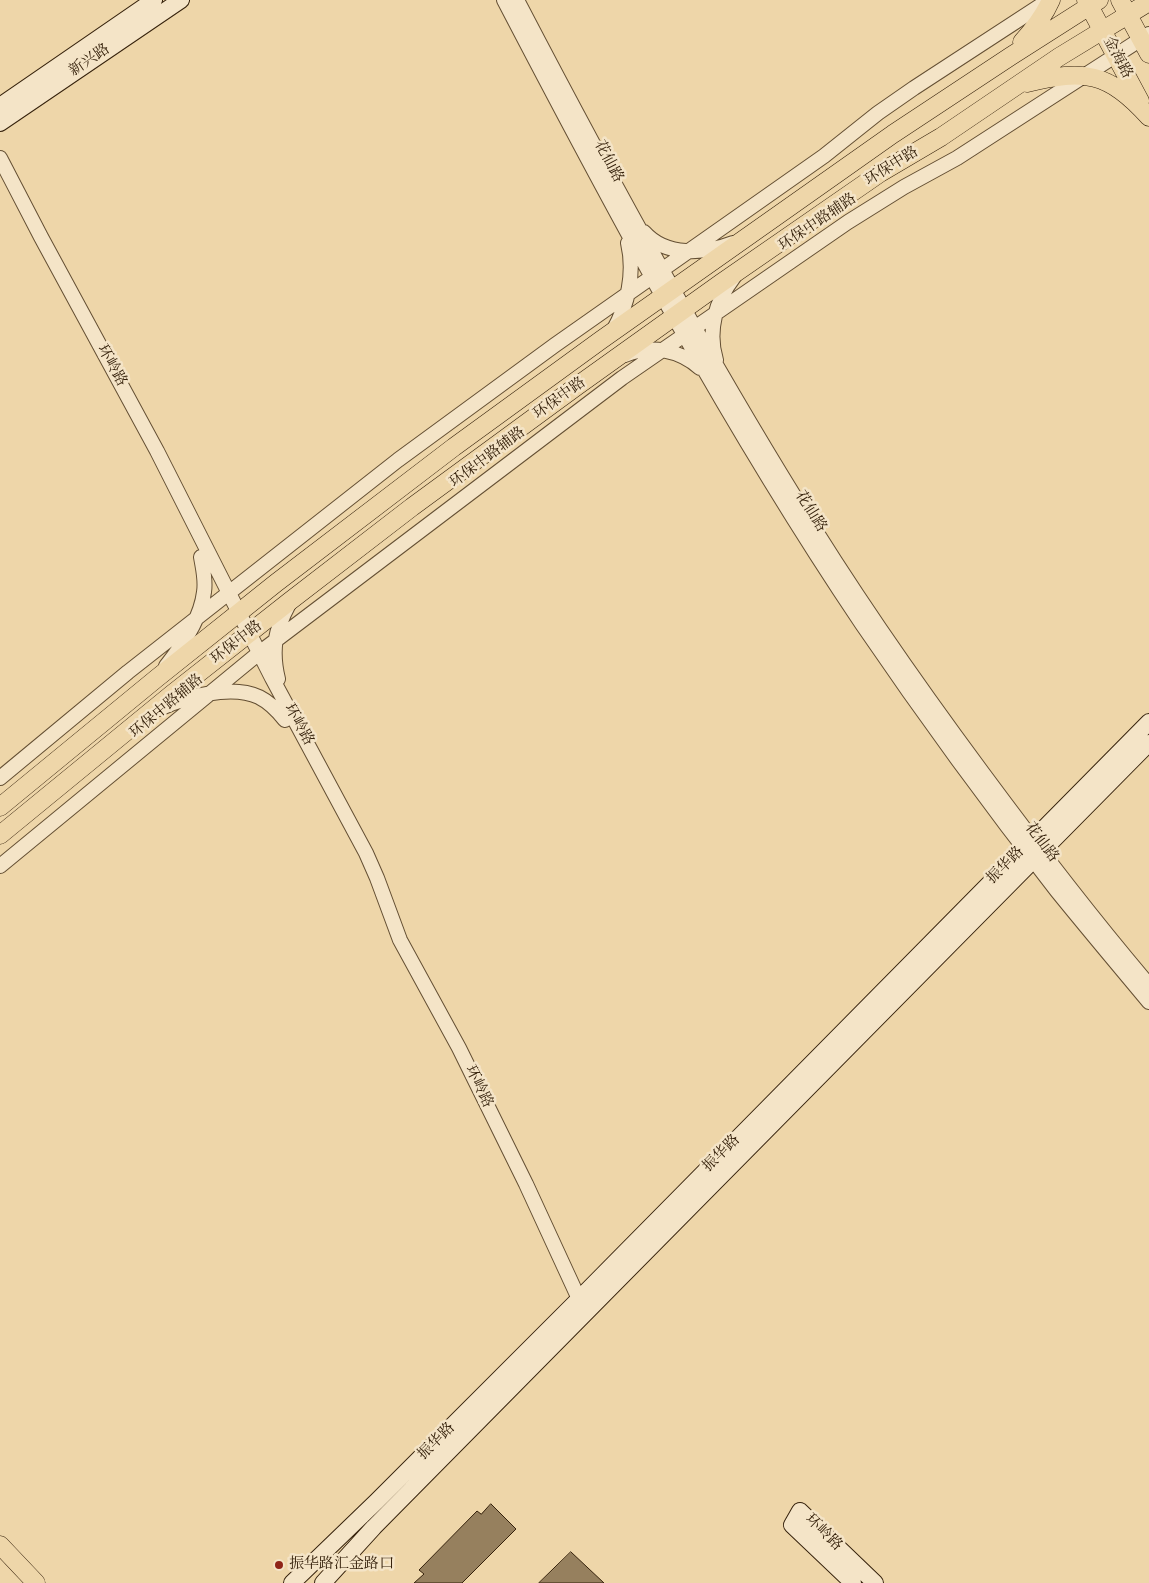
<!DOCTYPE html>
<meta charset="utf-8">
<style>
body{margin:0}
canvas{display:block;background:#eed6a9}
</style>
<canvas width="1149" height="1583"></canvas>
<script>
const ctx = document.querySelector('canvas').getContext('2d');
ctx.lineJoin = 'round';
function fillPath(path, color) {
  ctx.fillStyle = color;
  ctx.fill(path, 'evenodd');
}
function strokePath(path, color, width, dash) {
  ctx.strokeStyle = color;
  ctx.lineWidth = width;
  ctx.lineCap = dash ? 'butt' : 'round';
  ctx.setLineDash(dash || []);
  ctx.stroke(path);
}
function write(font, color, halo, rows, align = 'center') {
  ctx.font = font + ' "IM FELL English","Noto Serif SC",serif';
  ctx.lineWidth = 5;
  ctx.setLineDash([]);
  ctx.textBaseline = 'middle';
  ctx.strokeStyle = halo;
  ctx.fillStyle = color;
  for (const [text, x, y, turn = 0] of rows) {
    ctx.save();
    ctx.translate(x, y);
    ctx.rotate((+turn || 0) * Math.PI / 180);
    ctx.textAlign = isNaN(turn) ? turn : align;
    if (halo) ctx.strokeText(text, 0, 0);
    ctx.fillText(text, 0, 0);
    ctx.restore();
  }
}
const building = new Path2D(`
 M491,1504L516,1529L462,1583H414L424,1574L419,1570L477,1511L481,1514Z
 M571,1552L604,1583H539Z`);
const tertiary = new Path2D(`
 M504,0C615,213 728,425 862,624C924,715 989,804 1057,891C1087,928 1118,965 1149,1002
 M517,0C605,169 696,337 796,499C853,593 916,683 982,772C1036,845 1090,916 1149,985
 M0,158L41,237L157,451L272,678L366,853L377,878L400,940L459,1048L526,1184L579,1299
 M644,232C666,257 704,254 733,243
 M613,331C628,305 635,273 628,243
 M625,355C651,344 680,350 700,368
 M716,360C707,331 716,300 734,277
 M166,666C182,646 201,618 204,592C206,580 203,569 201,557
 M278,679C271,650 275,630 289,604
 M159,709C185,697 231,684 259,697C269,702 278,711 285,720
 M0,778L128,672L398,460L555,345L824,156L878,113L914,88L1049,0
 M0,866L259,653L622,378L848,222L904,187L957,158L1149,34`);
const secondary = new Path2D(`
 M0,106L154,0
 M0,123L181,0
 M292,1583L377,1501L574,1304L1149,722
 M323,1583L374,1527L1149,743
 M853,1583L792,1525L800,1511L875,1583`);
const primary = new Path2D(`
 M1086,0L1140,101
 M1120,0L1149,54
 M1022,42C1034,29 1044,16 1051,0
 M1027,83C1085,69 1108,72 1149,117
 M0,807L157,678L276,583L454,447L601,340L893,134L1011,56L1099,0
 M0,835L172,694L290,601L412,507L577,386L721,283L880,173L941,137L1059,57L1149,2
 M0,1545L36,1583`);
const markers = [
 [279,1565,5,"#8f2418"]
];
const streetNames = [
 ["金海路",1117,58,62],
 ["新兴路",90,61,-34],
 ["花仙路",608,162,62],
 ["环保中路",892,167,-32],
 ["环保中路辅路",818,223,-34],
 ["环岭路",111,366,61],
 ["环保中路",560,399,-36],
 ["环保中路辅路",488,458,-37],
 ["花仙路",810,512,58],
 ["环保中路",237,643,-38],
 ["环保中路辅路",167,707,-40],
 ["环岭路",298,725,61],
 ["花仙路",1041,843,53],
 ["振华路",1006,866,-45],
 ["环岭路",478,1087,64],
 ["振华路",722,1154,-45],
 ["振华路",437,1442,-45],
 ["环岭路",823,1533,44]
];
const poiNames = [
 ["振华路汇金路口",289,1565]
];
fillPath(building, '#96805e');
strokePath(building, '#36220c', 1);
strokePath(tertiary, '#644f33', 16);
strokePath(secondary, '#36220c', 18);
strokePath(primary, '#36220c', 19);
strokePath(tertiary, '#f4e4c7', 14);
strokePath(secondary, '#f4e4c7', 16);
strokePath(primary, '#eed6a9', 18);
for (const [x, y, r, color] of markers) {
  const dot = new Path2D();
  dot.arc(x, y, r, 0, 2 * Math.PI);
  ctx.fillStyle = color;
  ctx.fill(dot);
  strokePath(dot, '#f4e4c7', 2);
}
write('15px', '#36220c', '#f4e4c7', streetNames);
write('15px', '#36220c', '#f4e4c7', poiNames, 'left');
</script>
